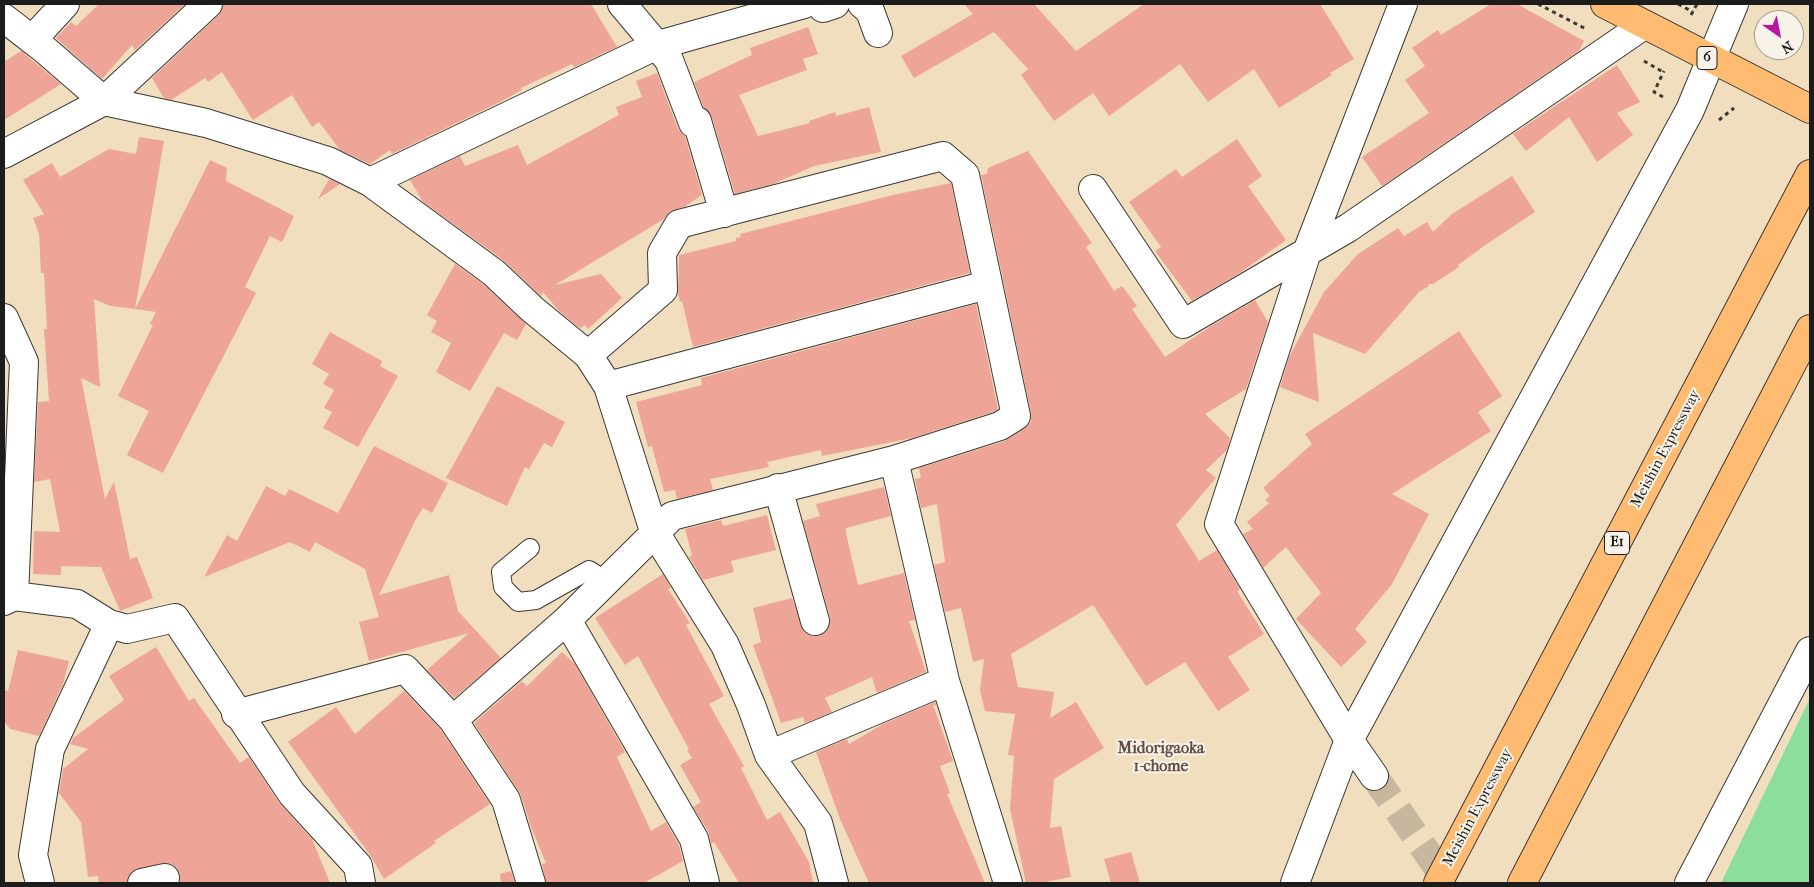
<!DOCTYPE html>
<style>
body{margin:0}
#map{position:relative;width:1814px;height:887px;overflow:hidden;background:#f1debf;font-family:"IM FELL French Canon",serif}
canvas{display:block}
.frame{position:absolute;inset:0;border:5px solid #1c1c1c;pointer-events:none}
.north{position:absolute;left:1754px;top:10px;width:50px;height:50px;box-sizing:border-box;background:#f7f3e8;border:1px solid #9f9d96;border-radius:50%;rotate:147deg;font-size:14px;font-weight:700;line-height:20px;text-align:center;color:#1c1c1c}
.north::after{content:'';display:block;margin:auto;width:18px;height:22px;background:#b5179e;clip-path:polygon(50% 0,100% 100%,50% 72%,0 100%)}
</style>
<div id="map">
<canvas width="1814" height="887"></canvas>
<div class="frame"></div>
<div class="north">N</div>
</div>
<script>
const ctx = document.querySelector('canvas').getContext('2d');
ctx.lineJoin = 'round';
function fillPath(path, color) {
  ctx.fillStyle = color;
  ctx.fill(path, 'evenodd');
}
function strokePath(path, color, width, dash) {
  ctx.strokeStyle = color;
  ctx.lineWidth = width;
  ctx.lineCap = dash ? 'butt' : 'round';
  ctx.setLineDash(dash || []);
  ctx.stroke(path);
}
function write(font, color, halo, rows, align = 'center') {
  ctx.font = font + ' "IM FELL French Canon",serif';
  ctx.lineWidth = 4;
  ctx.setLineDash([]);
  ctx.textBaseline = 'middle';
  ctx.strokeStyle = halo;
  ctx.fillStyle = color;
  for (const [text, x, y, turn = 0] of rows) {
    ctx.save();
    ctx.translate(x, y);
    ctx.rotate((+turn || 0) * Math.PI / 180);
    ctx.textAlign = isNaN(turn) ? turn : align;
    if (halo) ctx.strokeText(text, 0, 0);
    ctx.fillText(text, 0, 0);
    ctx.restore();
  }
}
const green = new Path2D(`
 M1810,698V883H1721Z`);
const building = new Path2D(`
 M99,4H185L135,50L132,45L102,79L56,38L71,22L76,26Z
 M223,4H591L617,47L574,67L572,64L521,88L522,90L500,102L392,154L390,150L370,164L340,150L319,122L312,127L292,95L253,120L222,72L208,82L205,78L171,100L164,98L152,78L219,15Z
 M964,4H1034L1076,51L1144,4H1320L1354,59L1330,73L1332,75L1279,108L1254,69L1208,102L1180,64L1109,116L1093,93L1054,121L1021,75L1028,69L994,32L914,78L901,56L973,14Z
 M1491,4H1517L1584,41L1579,51L1382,186L1362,157L1429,113L1405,80L1425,66L1412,48L1438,30L1441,35Z
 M808,27L818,54L803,59L807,70L739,95L758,136L810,123L809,121L835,112L836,116L869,107L881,152L814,166L773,184L735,194L712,117L704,108L694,82L752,55L750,48Z
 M21,51L61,84L4,120V62Z
 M1617,65L1640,102L1617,113L1633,135L1597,162L1569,117L1526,151L1513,134Z
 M657,73L678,129L685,136L702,195L684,207L670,211L664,219L555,285L601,274L622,298L588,329L585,325L581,328L576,325L559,311L543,292L541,296L503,260L423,202L410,180L460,156L465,166L518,145L527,165L619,115L616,107L642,97L636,81Z
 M139,137L164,141L135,309L110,306L94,299L100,387L81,378L105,499L114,482L130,559L137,557L153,598L120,611L101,567L61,566V575L33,574L34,531L60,532L50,479L34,482L38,402L49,401L44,329H47L44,273H41L39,234L33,218L44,214L23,180L52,163L60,177L109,149L136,154Z
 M1237,139L1262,176L1248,186L1286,240L1241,272L1192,301L1155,251L1161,247L1129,202L1176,169L1182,177Z
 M1028,151L1092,243L1086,247L1114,291L1122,286L1137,306L1132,309L1165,357L1211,326L1255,300L1268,322L1246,389L1205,414L1230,438L1227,450L1206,470L1216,478L1176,525L1199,561L1217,550L1240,589L1237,591L1264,634L1228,657L1250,690L1218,711L1185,662L1146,686L1093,605L1011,654L1018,687L1054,692L1050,718L1076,702L1104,748L1054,779L1050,828L1061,826L1071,877L1040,883H1026L1010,809L1014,756L1008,755L1015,714L985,711L980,690L984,659L973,662L961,608L945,612L934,565L945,562L937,504L921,508L915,479L921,478L919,468L1005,441L1024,429L1031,422V413L981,175L987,174L988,168Z
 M210,160L227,168L226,181L294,216L282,242L270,236L245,287L256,293L163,473L127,455L149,411L118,396L153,325L150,324L156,312L135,309Z
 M1512,176L1535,212L1484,246L1458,265L1459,267L1433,284H1428L1429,286L1419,292L1365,354L1313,333L1319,402L1280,387L1289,357L1324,292L1358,254L1398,228L1404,236L1427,222L1433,232L1452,214Z
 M329,179L340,184L318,199Z
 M951,183L970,273L693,347L682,301L680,302L678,294L679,255L736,241V238L741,237L740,234L893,195Z
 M455,264L484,285L526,324L517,340L504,333L470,391L436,372L451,343L431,332L437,321L427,315Z
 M976,304L998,409L993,412L912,438L822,456L821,450L767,462L769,467L710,479L713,490L677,499L675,490L664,492L652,446L648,447L636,402L702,385L701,378Z
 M1459,331L1502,396L1478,412L1491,431L1392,494L1429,514L1392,584L1355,629L1367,642L1341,667L1296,619L1321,593L1286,547L1263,568L1243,534L1253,529L1247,522L1269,503L1265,500L1270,496L1263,488L1312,444L1305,434Z
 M330,332L382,361L380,366L398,376L358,447L323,428L332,412L324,408L334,390L323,384L329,374L312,364Z
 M497,386L565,422L552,447L544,443L529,469L525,467L507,506L446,478Z
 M374,446L448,483L432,513L423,508L416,519L379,595L449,575L458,611L501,658L454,698L427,670L469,633L369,661L359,622L379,617L365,569L315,542L310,552L290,542L204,577L227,535L237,541L266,486L285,496L289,489L338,513Z
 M884,487L891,516L846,528V533L858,585L904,573L915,620L909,621L926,672L877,693L872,677L825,698L832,712L805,723L803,717L781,723L753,645L761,642L753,608L792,598L804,632L812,636H819L826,632L830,625V617L803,521L820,516L816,504Z
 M767,515L776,550L731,561L734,572L703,580L689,557L692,555L685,529L721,520L723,526Z
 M663,574L671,588L668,589L690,623L686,625L724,696L709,704L744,766L741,768L767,820L780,812L809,862L813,883H739L714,842L711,844L708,831L693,807L701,802L680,765L692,758L687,750L689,749L638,656L625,665L595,618Z
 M156,647L189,701L194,698L240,763L249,757L279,803L312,839L330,883H180V875L177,868L170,863H162L132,871L127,883H99L98,876L88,877L81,822L59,793L63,769L88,749L70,744L73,738L124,700L109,676Z
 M18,650L69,661L63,684L39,736L10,729L4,721V690L8,691Z
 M562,652L575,664L625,752L617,757L651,831L666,822L679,845L683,861L644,883H546L542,864L546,863L531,827L521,795L474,723L522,681L527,686Z
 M404,691L441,730L490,804L434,841L436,843L384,879L370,855L288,742L336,707L355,734Z
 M935,702L936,706L933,705L953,761L940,766L950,793L947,794L985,883H869L840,819L816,752L847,739L849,744L883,724Z
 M1131,852L1140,883H1111L1104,859Z
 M511,871L515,883H501L500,874Z`);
const minorTunnel = new Path2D(`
 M1374,776L1448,883`);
const path = new Path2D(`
 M1538,4L1586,29
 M1678,4L1693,12
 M1691,15L1697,4
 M1755,34L1761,49
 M1644,61L1663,72
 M1663,97L1654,92L1664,71
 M1719,120L1734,108`);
const service = new Path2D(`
 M530,548L501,572L503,587L518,602L536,600L589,570L606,581`);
const minor = new Path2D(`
 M622,4L669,60L693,123L697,121L724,213
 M822,4L823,8L835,4
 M862,4L870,11L878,33
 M4,18L44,49L104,101L206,123L328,161L370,182L494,273L532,309L588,355L608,386L654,531L725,645L751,705L769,755L818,823L834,883
 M32,40L65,4
 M4,154L104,101L208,4
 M370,182L655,46L804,4
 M1093,189L1183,324L1348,228L1644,25
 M4,318L24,362L14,596
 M608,386L987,285
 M894,460L945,681L1008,883
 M778,488L815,621
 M4,601L14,596L77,604L109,624L127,629L175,618L292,794L358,866L361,883
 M567,620L694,839L705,883
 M236,714L405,669L453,720
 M769,755L945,681
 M1374,776L1349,740L1219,524L1307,252L1403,4
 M40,883L33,855L50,749L109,624
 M142,883L165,878
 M531,883L506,800L453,720L567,620L672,516L894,460L1000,426L1016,416L965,175L943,156L679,224L662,253L663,290L588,355`);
const tertiary = new Path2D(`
 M1295,883L1349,740L1690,110L1734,4
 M1689,883L1810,651`);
const primary = new Path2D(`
 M1605,4L1810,109`);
const motorway = new Path2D(`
 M1438,883L1810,174
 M1522,883L1810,329`);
const shields = [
 [1707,58,20],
 [1617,543,25]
];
const shieldNames = [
 ["6",1707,58],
 ["E1",1617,543]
];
const streetNames = [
 ["Meishin Expressway",1666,449,-62],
 ["Meishin Expressway",1478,808,-62]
];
const neighbourhoodNames = [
 ["Midorigaoka",1161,749],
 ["1-chome",1161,767]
];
fillPath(green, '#8cde9f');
fillPath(building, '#eea496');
strokePath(minorTunnel, '#c6b79e', 28, [28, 14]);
strokePath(service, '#3c3934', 20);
strokePath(minor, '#3c3934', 30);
strokePath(tertiary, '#3c3934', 30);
strokePath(primary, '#3c3934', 30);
strokePath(motorway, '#3c3934', 30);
strokePath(path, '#3c3934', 3, [4, 4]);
strokePath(service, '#fff', 18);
strokePath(minor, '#fff', 28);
strokePath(tertiary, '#fff', 28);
strokePath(primary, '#febb71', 28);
strokePath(motorway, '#febb71', 28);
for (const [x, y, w] of shields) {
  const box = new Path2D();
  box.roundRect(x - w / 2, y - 11.5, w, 23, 4);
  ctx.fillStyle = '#f7f3e8';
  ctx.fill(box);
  strokePath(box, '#1c1c1c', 1);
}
write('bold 14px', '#1c1c1c', null, shieldNames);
write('15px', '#1c1c1c', '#f7f3e8', streetNames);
write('bold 16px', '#664c47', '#f7f3e8', neighbourhoodNames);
</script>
